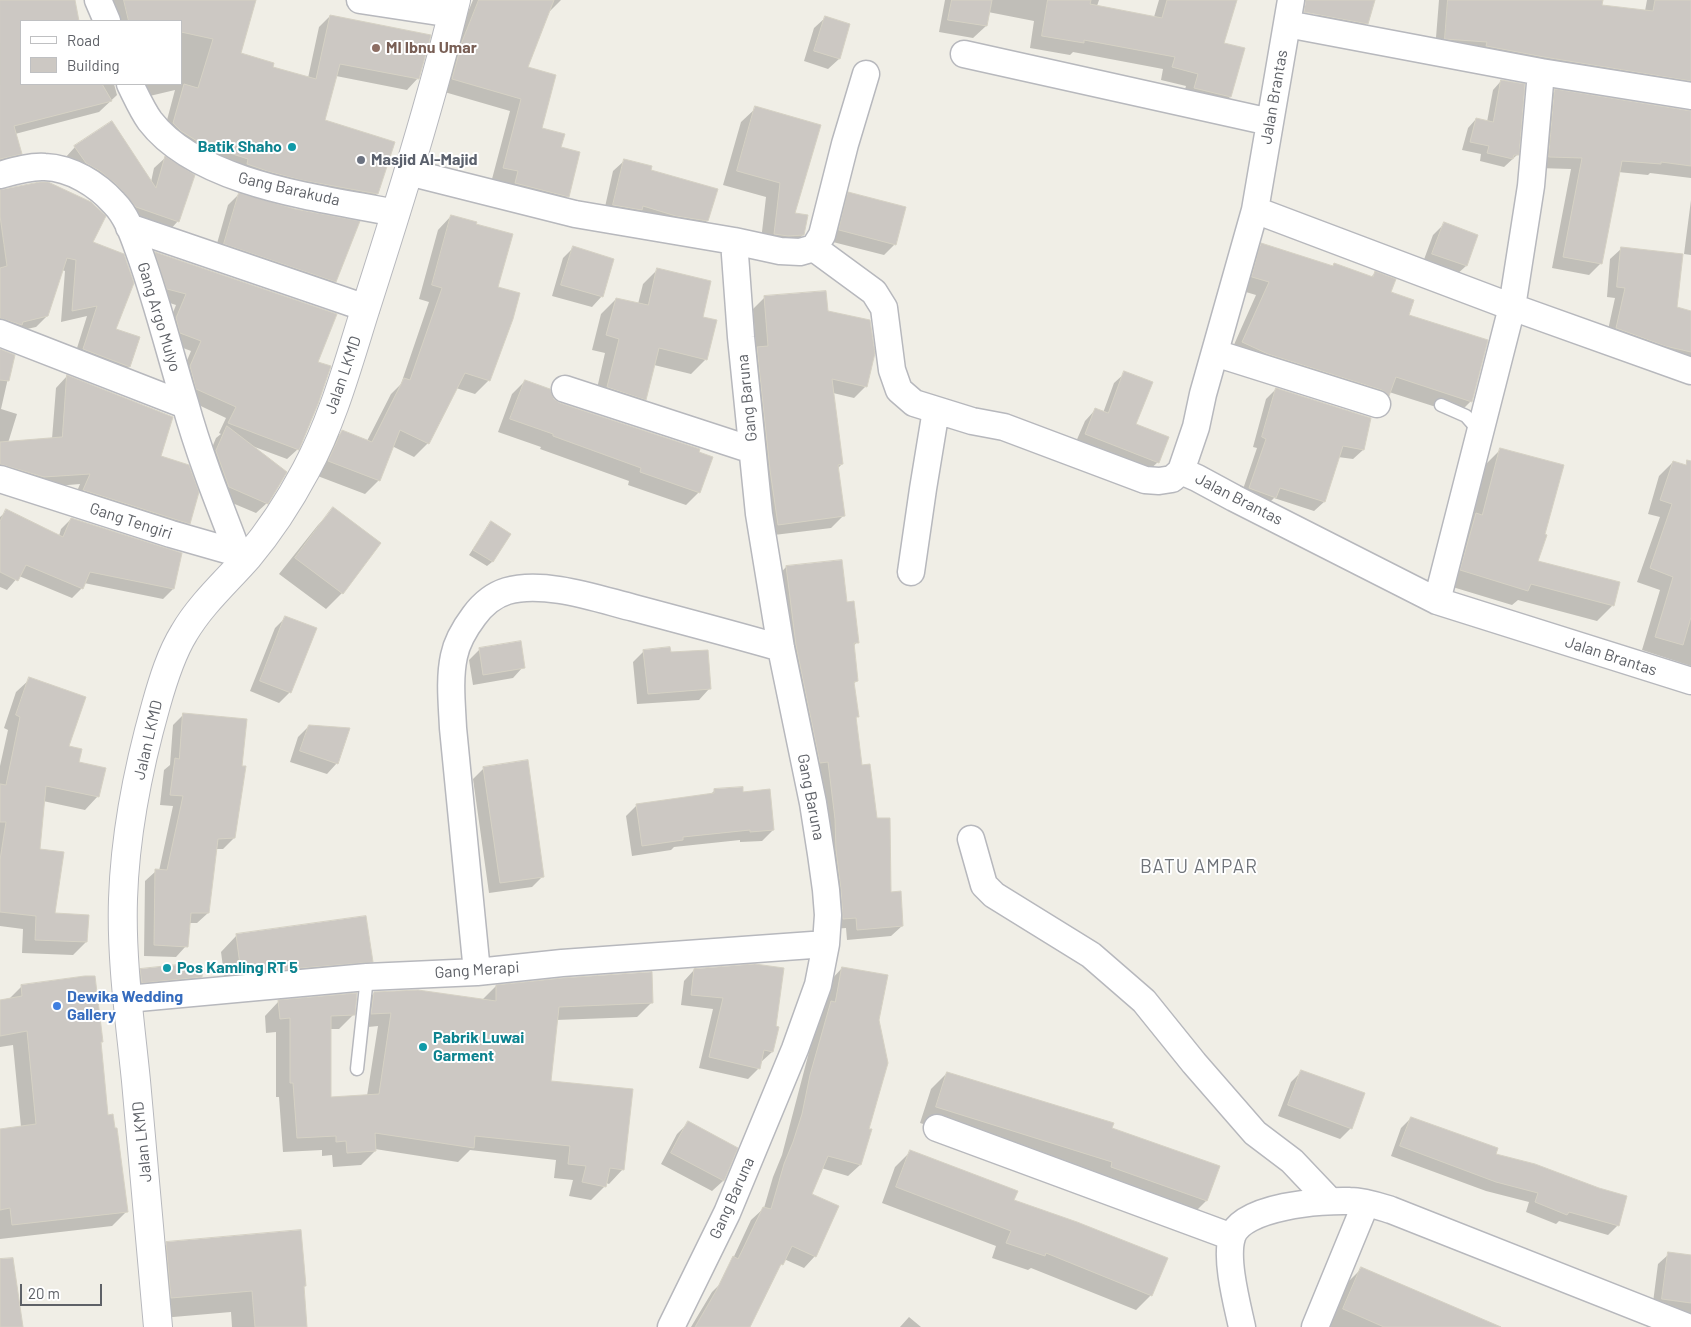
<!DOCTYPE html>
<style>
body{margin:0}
#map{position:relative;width:1691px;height:1327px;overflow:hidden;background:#f0eee6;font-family:Barlow,sans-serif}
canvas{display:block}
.legend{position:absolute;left:20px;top:20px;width:162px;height:65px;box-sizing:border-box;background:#fff;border:1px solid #bfc0c2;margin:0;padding:6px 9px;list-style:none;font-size:15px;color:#5e6167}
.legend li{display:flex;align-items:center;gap:10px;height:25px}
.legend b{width:25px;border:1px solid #bfc0c2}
.scale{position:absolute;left:20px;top:1284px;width:82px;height:22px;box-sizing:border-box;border:2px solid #5e6167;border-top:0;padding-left:6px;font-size:15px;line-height:18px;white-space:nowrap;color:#5e6167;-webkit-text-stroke:4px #fff;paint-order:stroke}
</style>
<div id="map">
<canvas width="1691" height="1327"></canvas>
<ul class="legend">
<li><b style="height:6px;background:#fff"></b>Road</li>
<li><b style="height:14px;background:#ccc8c3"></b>Building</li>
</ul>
<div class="scale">20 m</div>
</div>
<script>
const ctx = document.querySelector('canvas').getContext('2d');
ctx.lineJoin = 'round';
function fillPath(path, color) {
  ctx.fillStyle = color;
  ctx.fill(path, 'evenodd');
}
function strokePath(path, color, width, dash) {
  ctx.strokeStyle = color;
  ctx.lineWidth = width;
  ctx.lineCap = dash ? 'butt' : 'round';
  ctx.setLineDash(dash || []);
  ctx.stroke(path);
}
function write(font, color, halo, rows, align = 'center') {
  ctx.font = font + ' Barlow,sans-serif';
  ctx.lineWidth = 4;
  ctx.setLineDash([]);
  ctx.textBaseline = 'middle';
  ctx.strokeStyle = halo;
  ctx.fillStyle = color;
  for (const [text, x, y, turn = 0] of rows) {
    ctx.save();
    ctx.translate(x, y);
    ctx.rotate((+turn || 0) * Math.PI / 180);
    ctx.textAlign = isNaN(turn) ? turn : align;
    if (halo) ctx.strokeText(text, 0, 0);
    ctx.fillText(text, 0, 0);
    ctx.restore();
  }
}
const shadow = new Path2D(`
 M0,0H74L78,21H21V84H114L117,95L99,112L15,134L21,153L10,165L0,167Z
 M106,0H255L240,54L271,68L308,78L319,27L330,16L418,78L407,90L336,76L324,121L377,194L366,205L290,190L163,135L175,90L137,99L130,84H181V21H115Z
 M473,0H561L549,12L548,11L526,68L540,129L568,196L556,208L504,195L507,183L492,179L510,111L441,91L450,55Z
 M945,0H1099L1097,6L1154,17L1159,0H1235L1222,44L1243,49L1230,97L1218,109L1182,100L1186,86L1161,80L1163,69L1073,52L1070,55L1030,48L1034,21L988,12L986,26L973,38L939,32Z
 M1321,0H1374L1367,23L1357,34L1314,26Z
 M1439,0H1602L1601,6L1645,11L1647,0H1691V98L1435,50Z
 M825,18L848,25L839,59L828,69L804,61L814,28Z
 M1501,81L1517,155L1504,167L1480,161L1481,154L1462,150L1468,128L1476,119L1487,122L1493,90Z
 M1555,91L1691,112V178L1650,173L1648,175L1618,172L1601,263L1589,275L1552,268L1571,169L1538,168L1544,102Z
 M756,108L794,214L803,235L788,249H760L766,197L723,185L741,122Z
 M75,147L151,182L154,168L165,158L178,221L168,232L126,218L65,158Z
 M624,161L650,171L707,221L696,231L603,216L613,171Z
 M0,191L92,243L114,330L138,338L129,367L118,378L73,361L87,316L61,322L65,271L62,270L47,316L36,327L13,332H0Z
 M849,193L904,208L894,245L884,255L829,241L838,204Z
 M239,194L335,281L325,292L214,254L228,205Z
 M1691,200V255L1684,254Z
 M451,216L475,225L496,288L489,380L475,394L456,388L428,443L414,457L392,446L379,480L365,494L315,475L328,445L342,432L367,441L391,394L401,384L429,302L419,299L438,230Z
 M1444,224L1466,266L1455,276L1422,265L1433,235Z
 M1262,245L1332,267L1334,265L1370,278L1375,273L1471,401L1458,414L1389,392L1388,395L1375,408L1229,356L1256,295L1239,290L1248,258Z
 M573,248L602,296L592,307L552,296L563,258Z
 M1621,249L1676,308L1691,312V365L1606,339L1615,298L1607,297L1610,259Z
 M155,253L335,315L316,363L298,449L287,459L252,446L267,503L256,513L218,497L206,462L216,438L221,434L219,433L226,418L186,399L180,377L191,351L170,343L166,330L176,305L157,299L145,263Z
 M657,270L701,318L706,359L691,374L654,365L645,399L631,414L594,402L605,353L592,350L601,314L616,299L638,304L643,284Z
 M765,297L827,312L866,386L854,398L833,393L842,464L837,469L843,516L831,528L766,536L746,360L756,349L753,309Z
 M0,350L13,356L1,409L17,414L8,443L52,439L56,388L67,376L172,417L159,456L188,523L177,534L73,501L80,484L32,488L0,479Z
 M1125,373L1134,425L1158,462L1147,472L1075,444L1085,421L1095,410L1103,413L1114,383Z
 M525,381L560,404L699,492L686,505L628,485L629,481L540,449L541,447L498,432L512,394Z
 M1276,389L1363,450L1353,459L1338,457L1324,502L1314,511L1274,498L1265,507L1240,498L1257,448L1253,447L1266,399Z
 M1500,450L1537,561L1618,583L1612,606L1597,621L1518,600L1512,605L1446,585L1485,465Z
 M1673,462L1691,468V666L1642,650L1660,590L1637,582L1660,517L1648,514L1659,476Z
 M334,509L342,593L326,609L279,574L318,525Z
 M7,511L59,536L61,529L71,519L180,553L173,589L163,599L84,583L82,588L72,598L19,576L7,590L0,587V517Z
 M492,523L509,534L492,562L487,566L469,555L487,528Z
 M786,567L846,603L857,642L853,647L857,681L853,684L857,717L855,719L861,766L876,819L890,893L902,926L891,936L847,940L846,928L833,929L776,578Z
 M286,617L290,692L279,703L250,691L275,628Z
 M480,649L523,667L513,678L473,685L469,660Z
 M644,651L670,654L709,689L699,700L637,704L633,662Z
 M30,679L67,747L98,796L85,810L43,801L38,850L54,915L86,942L73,955L22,953L23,929L0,926V766L8,730L4,728L16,692Z
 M184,714L234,838L223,849H215L208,913L197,923H189L186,946L176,957L144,956L145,881L156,871H159L173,806L160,805L164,770L170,765L173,725Z
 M309,726L337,763L327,774L290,762L298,737Z
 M484,768L543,876L532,887L489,893L473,779Z
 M715,790L742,793L773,830L762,841L740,842V840L674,847L671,850L632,856L626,816L637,805L711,794Z
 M237,935L371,961L355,977L226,989L221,952Z
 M755,965L772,1052L761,1062H760L758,1069L748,1079L699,1068L713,1009L681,1005L684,981L694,970Z
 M184,968L201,977L190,987L131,993L130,981L141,971Z
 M842,968L878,1020L868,1130L860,1165L848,1176L821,1168L810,1194L815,1256L804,1268L784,1259L777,1270L745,1327H691L712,1292L722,1282L751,1220L764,1208L773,1177L782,1155L819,1014L825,1008L831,980Z
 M22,986L102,1041L100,1043L106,1116L126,1212L112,1226L0,1239V1130L21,1127L13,1045L0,1047V1001L8,1000Z
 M496,986L652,1002L637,1017L556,1020L550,1082L623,1169L609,1184L606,1183L605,1186L591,1200L569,1196L573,1180L554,1178L556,1160L470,1150L458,1162L375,1149V1151L361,1165L333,1167L332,1155L322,1156V1150L283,1152L279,1097H276V1032L266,1033L265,1016L279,1001L354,1014L339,1029H329V1099L367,1096L378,1026L358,1028L360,1007L374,993L482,1000Z
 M1301,1072L1351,1128L1340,1139L1278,1116L1291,1082Z
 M947,1073L1110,1129L1206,1201L1190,1217L1097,1178L920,1123L931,1089Z
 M1411,1118L1495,1154L1618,1225L1608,1235L1559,1221L1556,1224L1526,1212L1529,1202L1486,1191L1391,1156L1401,1128Z
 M688,1123L736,1148L723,1181L712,1191L661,1164L677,1134Z
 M910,1152L1013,1201L1151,1295L1136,1310L1031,1268L1028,1270L992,1258L996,1246L882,1203L895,1167Z
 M167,1244L305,1286L303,1288L306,1327H232L231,1312L150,1319L145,1265Z
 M1669,1254L1691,1256V1314L1652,1310L1658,1264Z
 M1362,1268L1498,1327H1331L1328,1326L1346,1284Z
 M909,1317L921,1327H900Z`);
const building = new Path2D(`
 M0,0H75L79,21H21V84H102L112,101L14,126L22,154L0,159Z
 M124,0H256L241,53L274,63L273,67L316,79L330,15L431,35L419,79L340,64L325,120L395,142L378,194L301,180L267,171L247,164L248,159L205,145V146L181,131L173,123L184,84L198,88L213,39L181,32V21H129Z
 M479,0H554L528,67L556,75L542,128L565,134L561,147L580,152L569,197L515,183L518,171L503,168L521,99L452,79L462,42Z
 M952,0H992L987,26L948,20Z
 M1048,0H1091L1090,4L1162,18L1167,0H1237L1224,43L1245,48L1231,97L1194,88L1198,74L1172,67L1175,57L1084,40V43L1042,36Z
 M1306,0H1375L1368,24L1304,12Z
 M1448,0H1603L1602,5L1653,11L1655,0H1691V81L1544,57L1486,46L1487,42L1445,39Z
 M825,16L850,24L840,59L814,51Z
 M1501,80L1525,84L1519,155H1514L1513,159L1487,153L1489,146L1470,142L1476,118L1493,122Z
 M1555,89L1691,111V166L1661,162V164L1622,161L1602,264L1563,257L1582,158L1549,157Z
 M755,106L821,125L795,213L808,215L804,235L788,236L774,234L780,183L737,171Z
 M112,121L156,188L165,156L195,175L179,222L136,207L117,185L100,171L86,163L74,146Z
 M624,159L652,166L651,170L718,189L708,221L676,216L643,206L642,210L613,205Z
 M40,182H48L91,202L106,216L93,242L124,254L134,283L116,329L140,337L130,367L83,349L97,306L72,311L76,260L67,258L48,316L23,322L22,325L0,318V268L7,266L0,216V190Z
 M848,192L906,207L896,245L839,230Z
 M239,193L295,209L360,221L336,282L224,244Z
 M451,215L477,222L476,224L513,234L498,287L520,293L513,319L490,381L465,373L429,444L400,430L380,481L328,461L342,430L372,442L404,378L410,380L442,288L432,285Z
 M1444,222L1478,235L1467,266L1432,254Z
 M1261,243L1333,266L1334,263L1373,277L1375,271L1396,279L1391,292L1414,300L1409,315L1488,340L1472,402L1396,377L1389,396L1382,390L1268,354L1242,342L1269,282L1252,277Z
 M573,246L614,259L603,297L561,285Z
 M1621,247L1683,254L1677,307L1691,311V352L1665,346L1616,328L1625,288L1617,287Z
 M155,252L337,314L318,362L331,366L318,404L299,450L228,423L236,407L196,389L190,366L201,341L180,333L176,318L186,294L167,289Z
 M657,268L711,281L703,317L717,320L707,360L659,348L646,400L607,387L619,339L606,335L616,298L648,305Z
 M826,291L828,311L870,320L875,353L867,387L832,379L843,464L838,465L845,516L778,525L770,470L757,347L768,346L764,296Z
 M0,349L15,355L9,381L0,380Z
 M1124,371L1153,382L1136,424L1169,437L1159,463L1085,434L1095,408L1108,413Z
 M67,375L173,417L161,456L189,465L199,492L190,524L83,490L90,474L44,477L0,464V442L62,437Z
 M525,380L550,389L554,399L560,403L700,449L699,452L713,457L700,493L640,472L641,468L553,436V434L510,419Z
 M1276,388L1371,418L1364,450L1343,446L1325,502L1280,488L1276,498L1249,488L1266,439L1262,437Z
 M227,426L287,472L268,504L229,487L216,451Z
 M1500,448L1564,465L1545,534L1547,535L1538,561L1620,582L1614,606L1531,584L1528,591L1460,570L1476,513L1482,515Z
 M1687,460L1691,461V617L1683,645L1655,637L1673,577L1650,568L1672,504L1660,500L1673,461L1686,465Z
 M333,507L381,543L343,594L295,558Z
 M6,509L63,537L71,518L182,553L174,589L90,572L83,589L26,565L18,581L0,572V522Z
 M491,521L511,534L493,562L473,550Z
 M842,560L847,602L854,601L859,643H854L858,681L854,682L859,717H856L862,765L870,764L877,818H890L891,892L901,891L903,926L857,930L856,918L843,919L841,889L836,850L835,819L828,762L820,763L796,645L786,566Z
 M285,616L317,628L291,693L260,681Z
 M521,641L525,668L483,675L479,648Z
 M670,647L671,652L708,650L711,689L648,694L643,650Z
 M29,677L86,697L69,746L82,749L79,762L106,768L99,797L46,786L40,849L64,852L55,913L89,915L87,942L35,940L36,916L0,912V860L6,822H0V784L6,785L20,717L16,715Z
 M183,713L247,719L242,766H246L235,838L218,839L209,913H191L188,947L154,945L155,869L167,870L183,796L170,795L175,758L179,759Z
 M309,725L350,728L338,764L300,751Z
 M528,760L544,877L500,883L483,767Z
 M743,787V792L770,789L774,830L750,832V830L683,837V840L642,846L636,804L714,793V789Z
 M366,916L373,962L241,973L236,934Z
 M186,964L185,967L203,968L202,977L142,983L140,969Z
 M755,964L784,968L776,1026L779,1027L773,1052L764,1050L760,1069L709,1057L723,998L691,995L694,969Z
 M842,967L888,975L879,1020L888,1063L869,1129H872L861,1165L828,1156L812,1194L839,1206L816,1257L792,1246L783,1265L781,1264L750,1327H695L716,1291L733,1256L738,1259L763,1207L771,1209L784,1164L793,1142L802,1114L810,1075L831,1001L835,1002Z
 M652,972L653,1003L559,1007L551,1081L633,1089L624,1170L610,1168L606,1187L582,1182L586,1166L568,1164L570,1146L475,1136L474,1148L375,1133L376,1151L347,1153L346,1141L336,1142V1136L297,1138L293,1083H290V1018L280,1019L278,1000L357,993L355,1015L331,1016V1097L379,1094L391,1013L371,1014L374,992L418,990L496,1001V985L563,978Z
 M85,976H95L103,1042H101L108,1115L113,1114L115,1128H117L128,1212L12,1225L10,1208L0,1210V1129L36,1124L27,1031L0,1036V1000L22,996L21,985Z
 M1301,1070L1365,1093L1352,1129L1288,1105Z
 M947,1072L1114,1123L1112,1128L1220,1166L1207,1201L1111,1167L1112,1162L936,1107Z
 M1411,1117L1498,1148L1496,1154L1535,1164L1599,1188L1627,1196L1619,1226L1569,1212L1567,1215L1535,1202L1538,1193L1496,1182L1400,1146Z
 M688,1121L738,1148L724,1181L671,1153Z
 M910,1150L1018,1191L1014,1200L1077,1222L1168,1258L1152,1296L1046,1253L1045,1256L1006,1243L1011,1231L896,1187Z
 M301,1230L306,1286H304L307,1327H255L252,1291L171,1298L166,1242Z
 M1668,1252L1691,1255V1303L1662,1299Z
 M13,1258L23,1327H0V1259Z
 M1361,1267L1501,1327H1384L1343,1309Z`);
const service = new Path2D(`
 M1441,405L1466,416L1480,432
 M357,1069L367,977`);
const minor = new Path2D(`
 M98,0L107,21
 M360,0L452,14
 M1287,24L1541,72L1531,186L1512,307L1437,601
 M964,54L1270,122
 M1541,72L1691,96
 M130,84C136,96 142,110 150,121C199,185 321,198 396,213
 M408,172L575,214L734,241L780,251L800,252L814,248L822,235L845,144L866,74
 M0,175C14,171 30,166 45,167C71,168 97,184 114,203C128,217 134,238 141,257C158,305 170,354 185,403C199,454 219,504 238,553
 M1255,210L1512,307L1691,371
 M129,227L366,308
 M814,248L874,292L884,308L892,370L899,390L914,403L972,421L1004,427L1145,480L1159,481L1172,479L1181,471L1196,427L1203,394L1255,210L1291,0
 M0,333L185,405
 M1215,353L1377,404
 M565,389L752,450
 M1181,471L1197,478L1234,498L1437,601L1691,681
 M0,479L171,534L248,556
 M911,572L923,489L936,410
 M971,839L984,885L994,895L1091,955L1144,1001L1194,1063L1255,1133L1292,1161L1330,1201
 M477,972L453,728C452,705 449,679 454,656C457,641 465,628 474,616C482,605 494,595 507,591C544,580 598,599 634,608C683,621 732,634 781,648
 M127,999L367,977L477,972L562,963L826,944
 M937,1128L1232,1237
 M671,1327L727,1213L795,1049L818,985L826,944L828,915L826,890L821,854L813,803L781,648L759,514L741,337L734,241
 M1242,1327C1237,1304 1225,1259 1232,1237C1241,1206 1323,1200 1350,1201C1364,1201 1378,1206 1391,1210L1687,1327
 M1315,1327L1366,1203`);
const tertiary = new Path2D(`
 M158,1327C151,1245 144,1163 136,1081C130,1021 121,960 123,899C125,836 139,765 156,705C163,680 171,654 184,633C201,604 226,582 248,557C270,531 290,500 306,470C334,418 349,360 367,304C399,204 431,102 456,0`);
const markers = [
 [376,48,5,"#8d6e63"],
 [292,147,5,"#0f9aa8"],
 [361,160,5,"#6b7280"],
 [167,968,5,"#0f9aa8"],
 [57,1006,5,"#3f7fe0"],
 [423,1047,5,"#0f9aa8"]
];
const educationNames = [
 ["MI Ibnu Umar",386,48]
];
const streetNames = [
 ["Jalan Brantas",1274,97,-80],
 ["Gang Barakuda",289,189,13],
 ["Gang Argo Mulyo",159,317,73],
 ["Jalan LKMD",343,375,-71],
 ["Gang Baruna",747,398,-96],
 ["Jalan Brantas",1239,499,27],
 ["Gang Tengiri",131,521,18],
 ["Jalan Brantas",1611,656,18],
 ["Jalan LKMD",148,740,-77],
 ["Gang Baruna",811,797,79],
 ["Gang Merapi",477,970,-4],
 ["Jalan LKMD",142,1142,-96],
 ["Gang Baruna",732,1198,-66]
];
const cultureNames = [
 ["Batik Shaho",282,147,"right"],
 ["Pos Kamling RT 5",177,968],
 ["Pabrik Luwai",433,1038],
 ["Garment",433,1056]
];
const worshipNames = [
 ["Masjid Al-Majid",371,160]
];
const shopNames = [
 ["Dewika Wedding",67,997],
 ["Gallery",67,1015]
];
const quarterNames = [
 ["BATU AMPAR",1199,867]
];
fillPath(shadow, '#0003');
fillPath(building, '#ccc8c3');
strokePath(building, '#d5d1c4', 1);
strokePath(service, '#b7b8bd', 15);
strokePath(minor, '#b7b8bd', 29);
strokePath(tertiary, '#b7b8bd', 30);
strokePath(service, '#fff', 12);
strokePath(minor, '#fff', 26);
strokePath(tertiary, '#fff', 28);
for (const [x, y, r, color] of markers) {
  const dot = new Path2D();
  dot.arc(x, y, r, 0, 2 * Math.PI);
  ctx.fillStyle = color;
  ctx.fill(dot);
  strokePath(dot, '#fff', 2);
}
write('bold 16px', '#785e54', '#fff', educationNames, 'left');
write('16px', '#5e6167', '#fff', streetNames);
write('bold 16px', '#0d838f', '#fff', cultureNames, 'left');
write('bold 16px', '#5b616d', '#fff', worshipNames, 'left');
write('bold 16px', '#366cbe', '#fff', shopNames, 'left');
ctx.letterSpacing = '1px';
write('19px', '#6f7379', '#fff', quarterNames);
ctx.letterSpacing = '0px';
</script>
